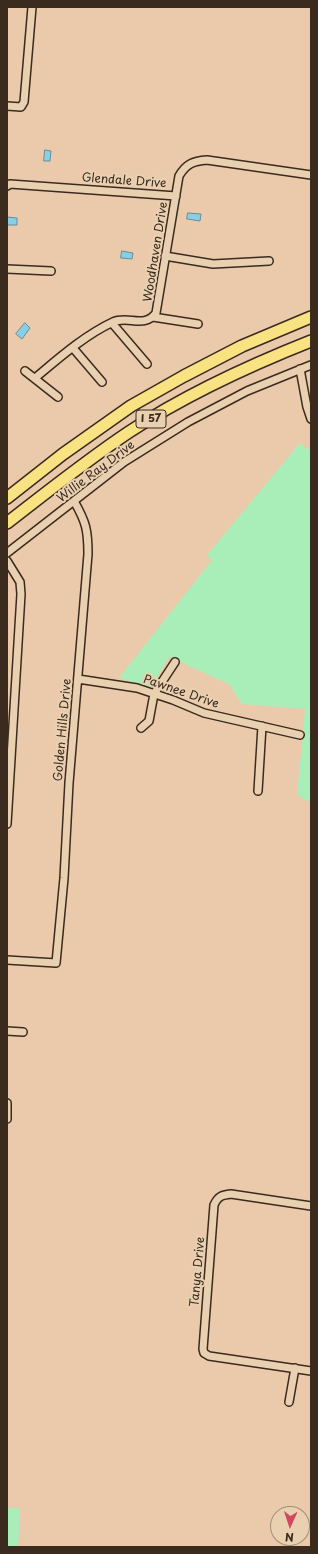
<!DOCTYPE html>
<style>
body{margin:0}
#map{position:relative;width:318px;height:1554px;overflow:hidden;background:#ebcaac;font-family:"Playpen Sans",sans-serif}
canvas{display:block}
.frame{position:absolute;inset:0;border:8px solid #3b2a1e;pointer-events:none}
.north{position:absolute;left:270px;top:1506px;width:40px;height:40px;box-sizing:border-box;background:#e9d0b1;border:1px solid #a38e76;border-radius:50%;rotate:183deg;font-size:11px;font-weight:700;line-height:16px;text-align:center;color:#3b2a1e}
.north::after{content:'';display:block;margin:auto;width:14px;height:18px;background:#d1495b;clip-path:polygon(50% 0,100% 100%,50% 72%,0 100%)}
</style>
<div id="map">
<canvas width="318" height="1554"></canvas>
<div class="frame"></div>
<div class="north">N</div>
</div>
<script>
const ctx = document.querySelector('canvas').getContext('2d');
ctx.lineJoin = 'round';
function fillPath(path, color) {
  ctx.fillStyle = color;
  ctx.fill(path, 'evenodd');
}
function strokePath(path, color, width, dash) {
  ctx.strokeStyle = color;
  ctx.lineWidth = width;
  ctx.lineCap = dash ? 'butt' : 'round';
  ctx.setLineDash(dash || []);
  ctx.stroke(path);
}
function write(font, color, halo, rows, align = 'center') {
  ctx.font = font + ' "Playpen Sans",sans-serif';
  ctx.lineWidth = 4;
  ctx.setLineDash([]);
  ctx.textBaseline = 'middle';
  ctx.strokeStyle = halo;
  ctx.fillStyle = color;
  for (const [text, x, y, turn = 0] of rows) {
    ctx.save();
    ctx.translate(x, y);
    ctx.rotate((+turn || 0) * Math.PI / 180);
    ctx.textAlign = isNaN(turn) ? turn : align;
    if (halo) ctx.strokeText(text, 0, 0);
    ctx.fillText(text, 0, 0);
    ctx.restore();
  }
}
const green = new Path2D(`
 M300,443L311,451V803L297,795L305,709L242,704L229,684L169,657L151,687L119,678L212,560L207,555Z
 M7,1508H20L18,1547H7Z`);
const water = new Path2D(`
 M45,150L51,151L50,161H44Z
 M188,213L201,214L200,221L187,219Z
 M7,217L17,218V225H7Z
 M122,251L133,253L132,259L121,258Z
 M25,323L30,328L22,339L16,334Z`);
const minor = new Path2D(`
 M7,106L21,107L24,102L32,7
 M7,186L10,184L176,196
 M165,256L213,264L269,261
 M7,269L51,271
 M153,317L198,324
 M112,323L147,364
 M73,348L102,382
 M300,369L307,407L311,419
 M25,371L58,397
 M35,378C59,358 85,335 113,322C128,315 144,329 156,313L179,176C186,164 193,161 207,160L311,175
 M7,553L124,462L188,422L247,391L311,365
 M7,561L20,582L21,594L7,824
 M78,679L137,688L173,700L204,713L300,735
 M141,728L149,721L154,694L175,662
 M258,791L262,726
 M7,960L56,963L64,878L69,783L88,554C88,530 86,522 74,501
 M7,1031L23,1032
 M7,1103V1119
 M311,1206L231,1194C222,1195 218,1196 214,1205L203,1349L204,1353L209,1356L311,1371
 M289,1402L295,1368`);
const highway = new Path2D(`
 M7,498L63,454L131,406L184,376L242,346L311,317
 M7,523C47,492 87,460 129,432C185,395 248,366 311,341`);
const shields = [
 [151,419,30]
];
const shieldNames = [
 ["I 57",151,419]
];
const streetNames = [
 ["Glendale Drive",124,181,4],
 ["Woodhaven Drive",156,252,-81],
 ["Willie Ray Drive",96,472,-37],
 ["Pawnee Drive",181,692,19],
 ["Golden Hills Drive",63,730,-85],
 ["Tanya Drive",198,1272,-85]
];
fillPath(green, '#a9edb8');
fillPath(water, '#86cfe7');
strokePath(water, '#688d97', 1);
strokePath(minor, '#3b2a1e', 10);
strokePath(highway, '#3b2a1e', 14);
strokePath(minor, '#e9d0b1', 7);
strokePath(highway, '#f8e281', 11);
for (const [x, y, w] of shields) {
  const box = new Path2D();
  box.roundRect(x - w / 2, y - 9, w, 18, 3);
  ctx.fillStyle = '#e9d0b1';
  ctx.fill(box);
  strokePath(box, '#3b2a1e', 1);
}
write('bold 11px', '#3b2a1e', null, shieldNames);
write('12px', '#3b2a1e', '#e9d0b1', streetNames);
</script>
